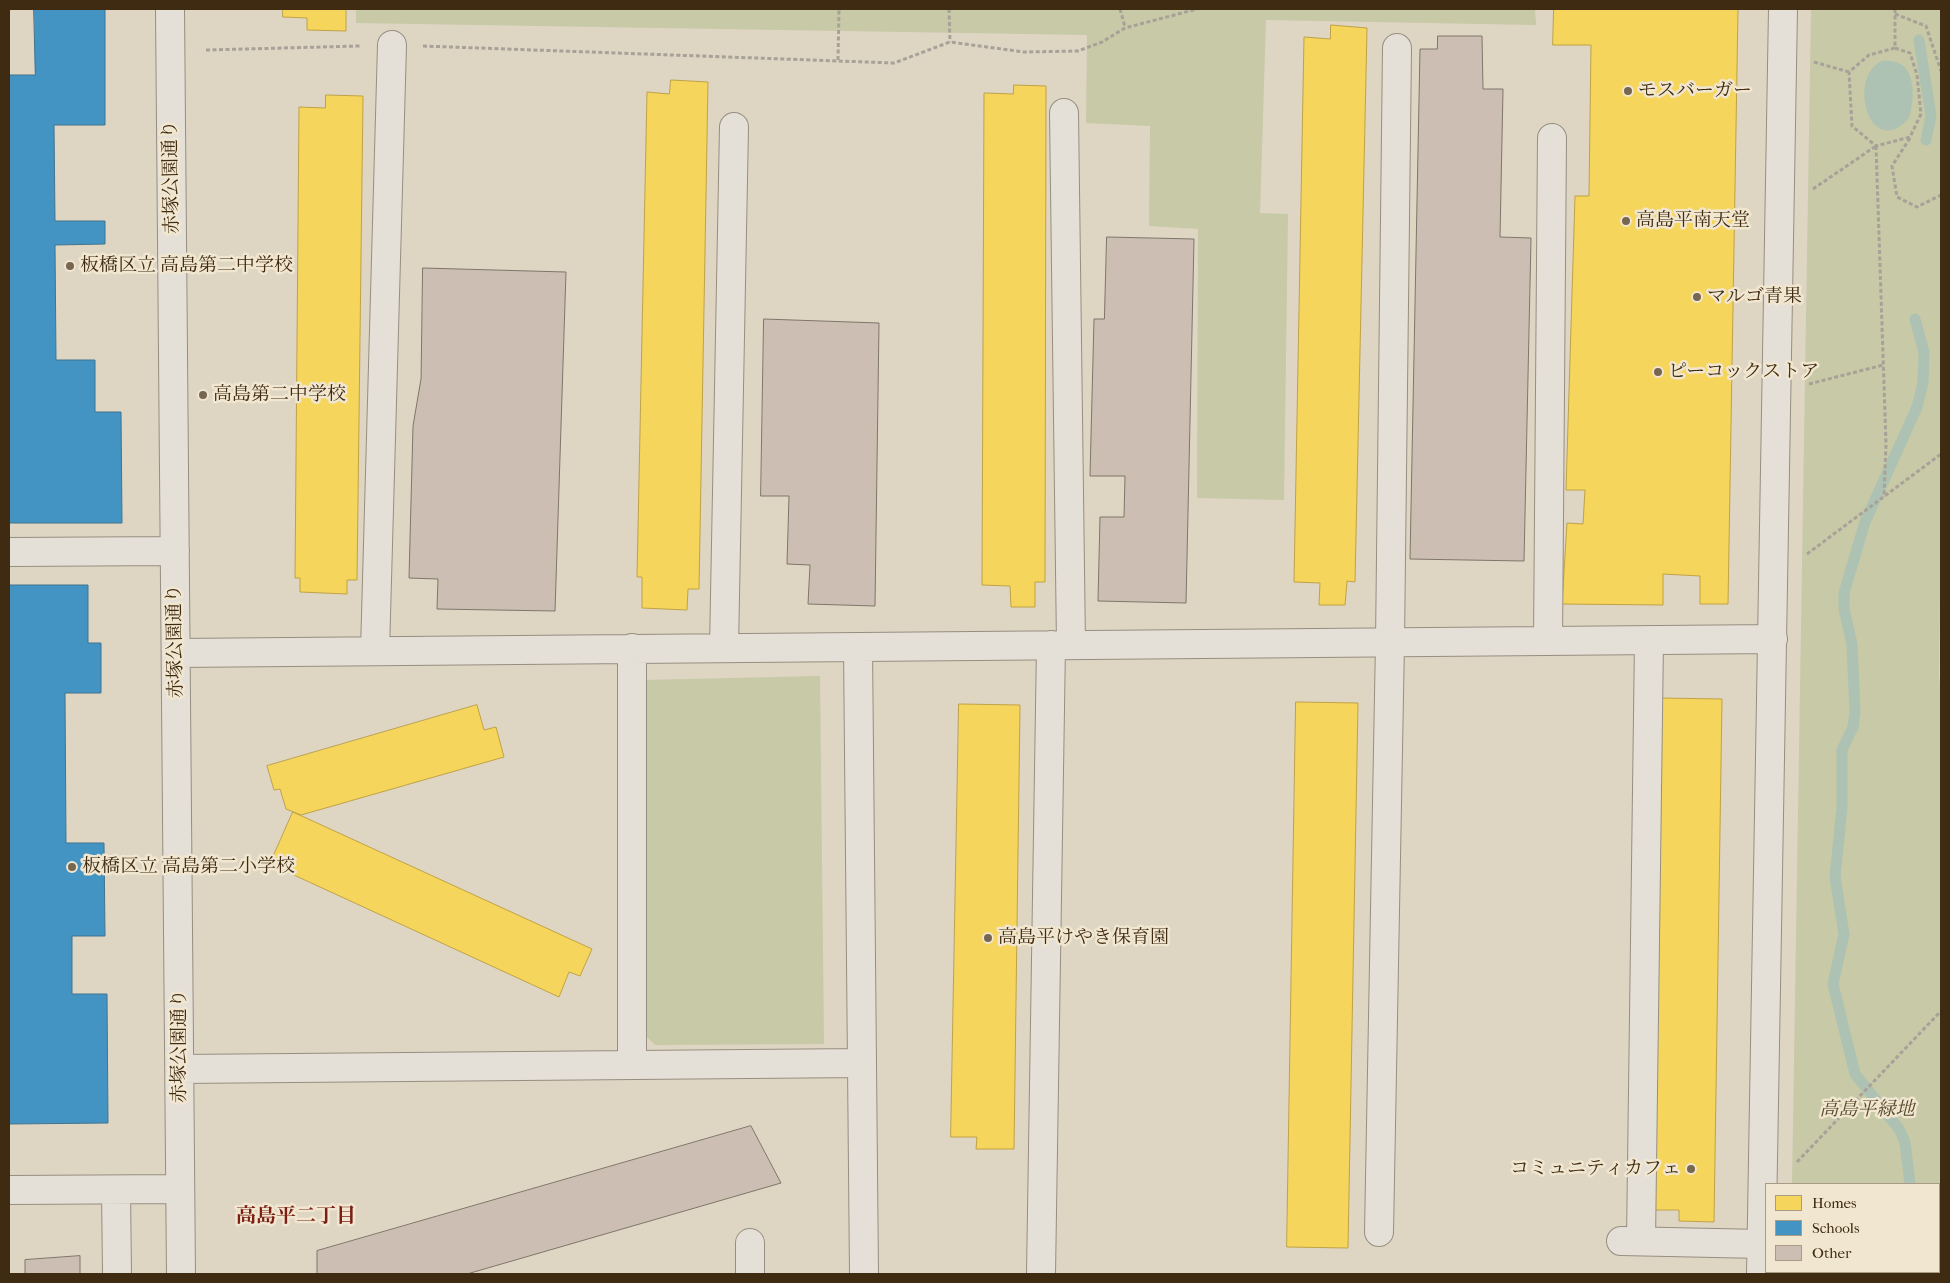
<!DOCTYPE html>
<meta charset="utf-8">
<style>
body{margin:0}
#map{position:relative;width:1950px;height:1283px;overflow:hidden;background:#ded5c3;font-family:"IM FELL French Canon",serif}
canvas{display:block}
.frame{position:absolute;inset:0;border:10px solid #3f2b12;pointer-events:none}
.legend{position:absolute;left:1765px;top:1183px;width:175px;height:90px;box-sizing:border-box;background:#f1e6d0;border:1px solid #aa9b84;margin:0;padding:6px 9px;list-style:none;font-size:15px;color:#3f2b12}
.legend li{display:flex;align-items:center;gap:10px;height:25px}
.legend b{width:25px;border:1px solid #aa9b84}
</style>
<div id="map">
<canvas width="1950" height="1283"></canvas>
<div class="frame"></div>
<ul class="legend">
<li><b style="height:14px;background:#f6d55c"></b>Homes</li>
<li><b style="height:14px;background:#4393c3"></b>Schools</li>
<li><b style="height:14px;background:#ccbeb2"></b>Other</li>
</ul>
</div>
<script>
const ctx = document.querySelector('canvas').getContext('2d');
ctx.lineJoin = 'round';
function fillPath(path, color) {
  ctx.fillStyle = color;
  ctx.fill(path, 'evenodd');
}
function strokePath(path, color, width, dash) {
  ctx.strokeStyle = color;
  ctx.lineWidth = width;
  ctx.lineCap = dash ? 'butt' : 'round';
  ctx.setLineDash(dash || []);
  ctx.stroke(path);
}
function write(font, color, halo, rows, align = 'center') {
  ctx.font = font + ' "IM FELL French Canon","Noto Serif JP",serif';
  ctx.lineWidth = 5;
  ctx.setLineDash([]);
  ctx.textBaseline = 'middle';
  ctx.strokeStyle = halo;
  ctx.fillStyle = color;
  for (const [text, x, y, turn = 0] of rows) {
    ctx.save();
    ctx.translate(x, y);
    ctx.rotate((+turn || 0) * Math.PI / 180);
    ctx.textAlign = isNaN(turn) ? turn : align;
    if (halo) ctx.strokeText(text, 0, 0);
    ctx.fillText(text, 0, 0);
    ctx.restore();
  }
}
const green = new Path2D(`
 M356,9H1535L1536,25L1266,20L1260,213L1288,214L1284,500L1197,498L1198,229L1149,226L1150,126L1086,123L1087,35L356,23Z
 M1811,9H1941V518L1939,676L1941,693V1274H1791V1272H1939V1184H1792Z
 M820,676L824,1044L655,1045L643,1033V680Z`);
const water = new Path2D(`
 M1882,61C1916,57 1916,93 1909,118C1870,162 1846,77 1882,61Z`);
const homes = new Path2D(`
 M283,9H346V31L307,30V18L283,17Z
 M1554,9H1738L1728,604H1700V576L1663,574V605L1562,604L1567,523L1583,524L1585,490H1566L1575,196H1589L1591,45H1553Z
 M1331,25L1367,28L1355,582L1347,581L1345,605H1319L1320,583L1294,582L1304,37L1330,39Z
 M671,80L708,82L699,589H688L687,610L642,608V577H637L647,92L669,94Z
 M1014,85L1046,86L1045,582H1035V607H1011L1010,586L982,585L984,93L1013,94Z
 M326,95L363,96L357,580H347V594L300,592V578H295L299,107L325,108Z
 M1660,698L1722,699L1714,1222L1679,1221V1210H1652Z
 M1296,702L1358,703L1348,1248L1287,1247Z
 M959,704L1020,705L1014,1149H976L977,1137H951Z
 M477,705L484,730L496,727L504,757L301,815L286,809L280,789L274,790L267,766Z
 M293,812L592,949L580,976L569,972L559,997L270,864Z`);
const schools = new Path2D(`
 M34,9H105V125H54L55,221H105V244L55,245L56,360H95V412H121L122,523H9V75H35Z
 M9,585H88V643H101V693H65L66,843H104L105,936H72V994H107L108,1123L9,1124Z`);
const stream = new Path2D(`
 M1919,40L1931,116L1926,140
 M1910,1184L1905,1142L1899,1129L1855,1074L1833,984L1844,934L1835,877L1842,808V750L1853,727L1855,712L1852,644L1844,609V593L1865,522L1917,407L1923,383L1924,352L1915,319
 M1910,1272V1274`);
const building = new Path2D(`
 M1438,36H1482L1483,89H1503L1500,237L1531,238L1524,561L1410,559L1420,49H1437Z
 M1107,237L1194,239L1186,603L1098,601L1100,517H1124L1125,476H1090L1094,319H1104Z
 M423,268L566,272L555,611L437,609L438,579L409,578L413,426L421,379Z
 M764,319L879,323L875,606L808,604L810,565L787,564L789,496H761Z
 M751,1126L781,1183L467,1274H317V1251Z
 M80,1256V1274H25V1260Z`);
const path = new Path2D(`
 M949,9L950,42
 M1120,9L1125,27
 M1895,9V48
 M1895,14L1926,26L1941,71
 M423,46L894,63L950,42L1024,52L1078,51L1102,42L1125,28L1197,9
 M1895,48L1910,53L1917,75L1921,114L1910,137L1876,146L1852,126L1849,72L1869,55Z
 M206,50L360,46
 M838,60L839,9
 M1814,62L1849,72
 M1910,138L1892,166L1897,197L1917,207L1941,195
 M1876,146L1886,444L1884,497
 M1813,189L1876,146
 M1809,384L1883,365
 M1807,554L1941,454
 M1797,1162L1941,1011`);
const minor = new Path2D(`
 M170,9L181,1274
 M1064,113L1071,645
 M9,552L175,551
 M1548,641L1552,138
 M858,647L864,1274
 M632,648V1065
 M724,648L734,127
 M375,651L392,45
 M176,653L1773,639
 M180,1069L861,1063
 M9,1190L180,1189
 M116,1190L117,1274
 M1379,1232L1390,642L1397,48
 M1621,1241L1762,1244
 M1641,1241L1649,640
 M750,1274V1243
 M1041,1274L1051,645
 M1761,1274L1783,9`);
const markers = [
 [1628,91,5,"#776650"],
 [1626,221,5,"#776650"],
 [70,266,5,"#776650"],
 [1697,297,5,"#776650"],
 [1658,372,5,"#776650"],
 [203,395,5,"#776650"],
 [72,867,5,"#776650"],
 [988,938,5,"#776650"],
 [1691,1169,5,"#776650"]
];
const poiNames = [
 ["モスバーガー",1638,91],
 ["高島平南天堂",1636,221],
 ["板橋区立 高島第二中学校",80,266],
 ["マルゴ青果",1707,297],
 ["ピーコックストア",1668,372],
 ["高島第二中学校",213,395],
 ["板橋区立 高島第二小学校",82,867],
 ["高島平けやき保育園",998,938],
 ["コミュニティカフェ",1681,1169,"right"]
];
const streetNames = [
 ["赤塚公園通り",172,177,-91],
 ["赤塚公園通り",176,641,-91],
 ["赤塚公園通り",180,1046,-90]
];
const parkNames = [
 ["高島平緑地",1867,1110]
];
const neighbourhoodNames = [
 ["高島平二丁目",296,1217]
];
fillPath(green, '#c7c9a7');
fillPath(water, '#adc2b3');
fillPath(homes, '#f6d55c');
strokePath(homes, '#bfa246', 1);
fillPath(schools, '#4393c3');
strokePath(schools, '#42748e', 1);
strokePath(stream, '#adc2b3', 11);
fillPath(building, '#ccbeb2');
strokePath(building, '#7e766a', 1);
strokePath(minor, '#968e80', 30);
strokePath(path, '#a8a198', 3, [4, 2.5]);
strokePath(minor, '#e5e0d7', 28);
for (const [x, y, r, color] of markers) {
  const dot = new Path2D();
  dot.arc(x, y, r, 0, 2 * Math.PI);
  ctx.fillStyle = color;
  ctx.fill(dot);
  strokePath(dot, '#f1e6d0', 2);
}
write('19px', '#3f2b12', '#f1e6d0', poiNames, 'left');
write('19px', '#3f2b12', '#f1e6d0', streetNames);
write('italic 19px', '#56492b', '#f1e6d0', parkNames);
write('bold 20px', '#7a1f14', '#f1e6d0', neighbourhoodNames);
</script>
